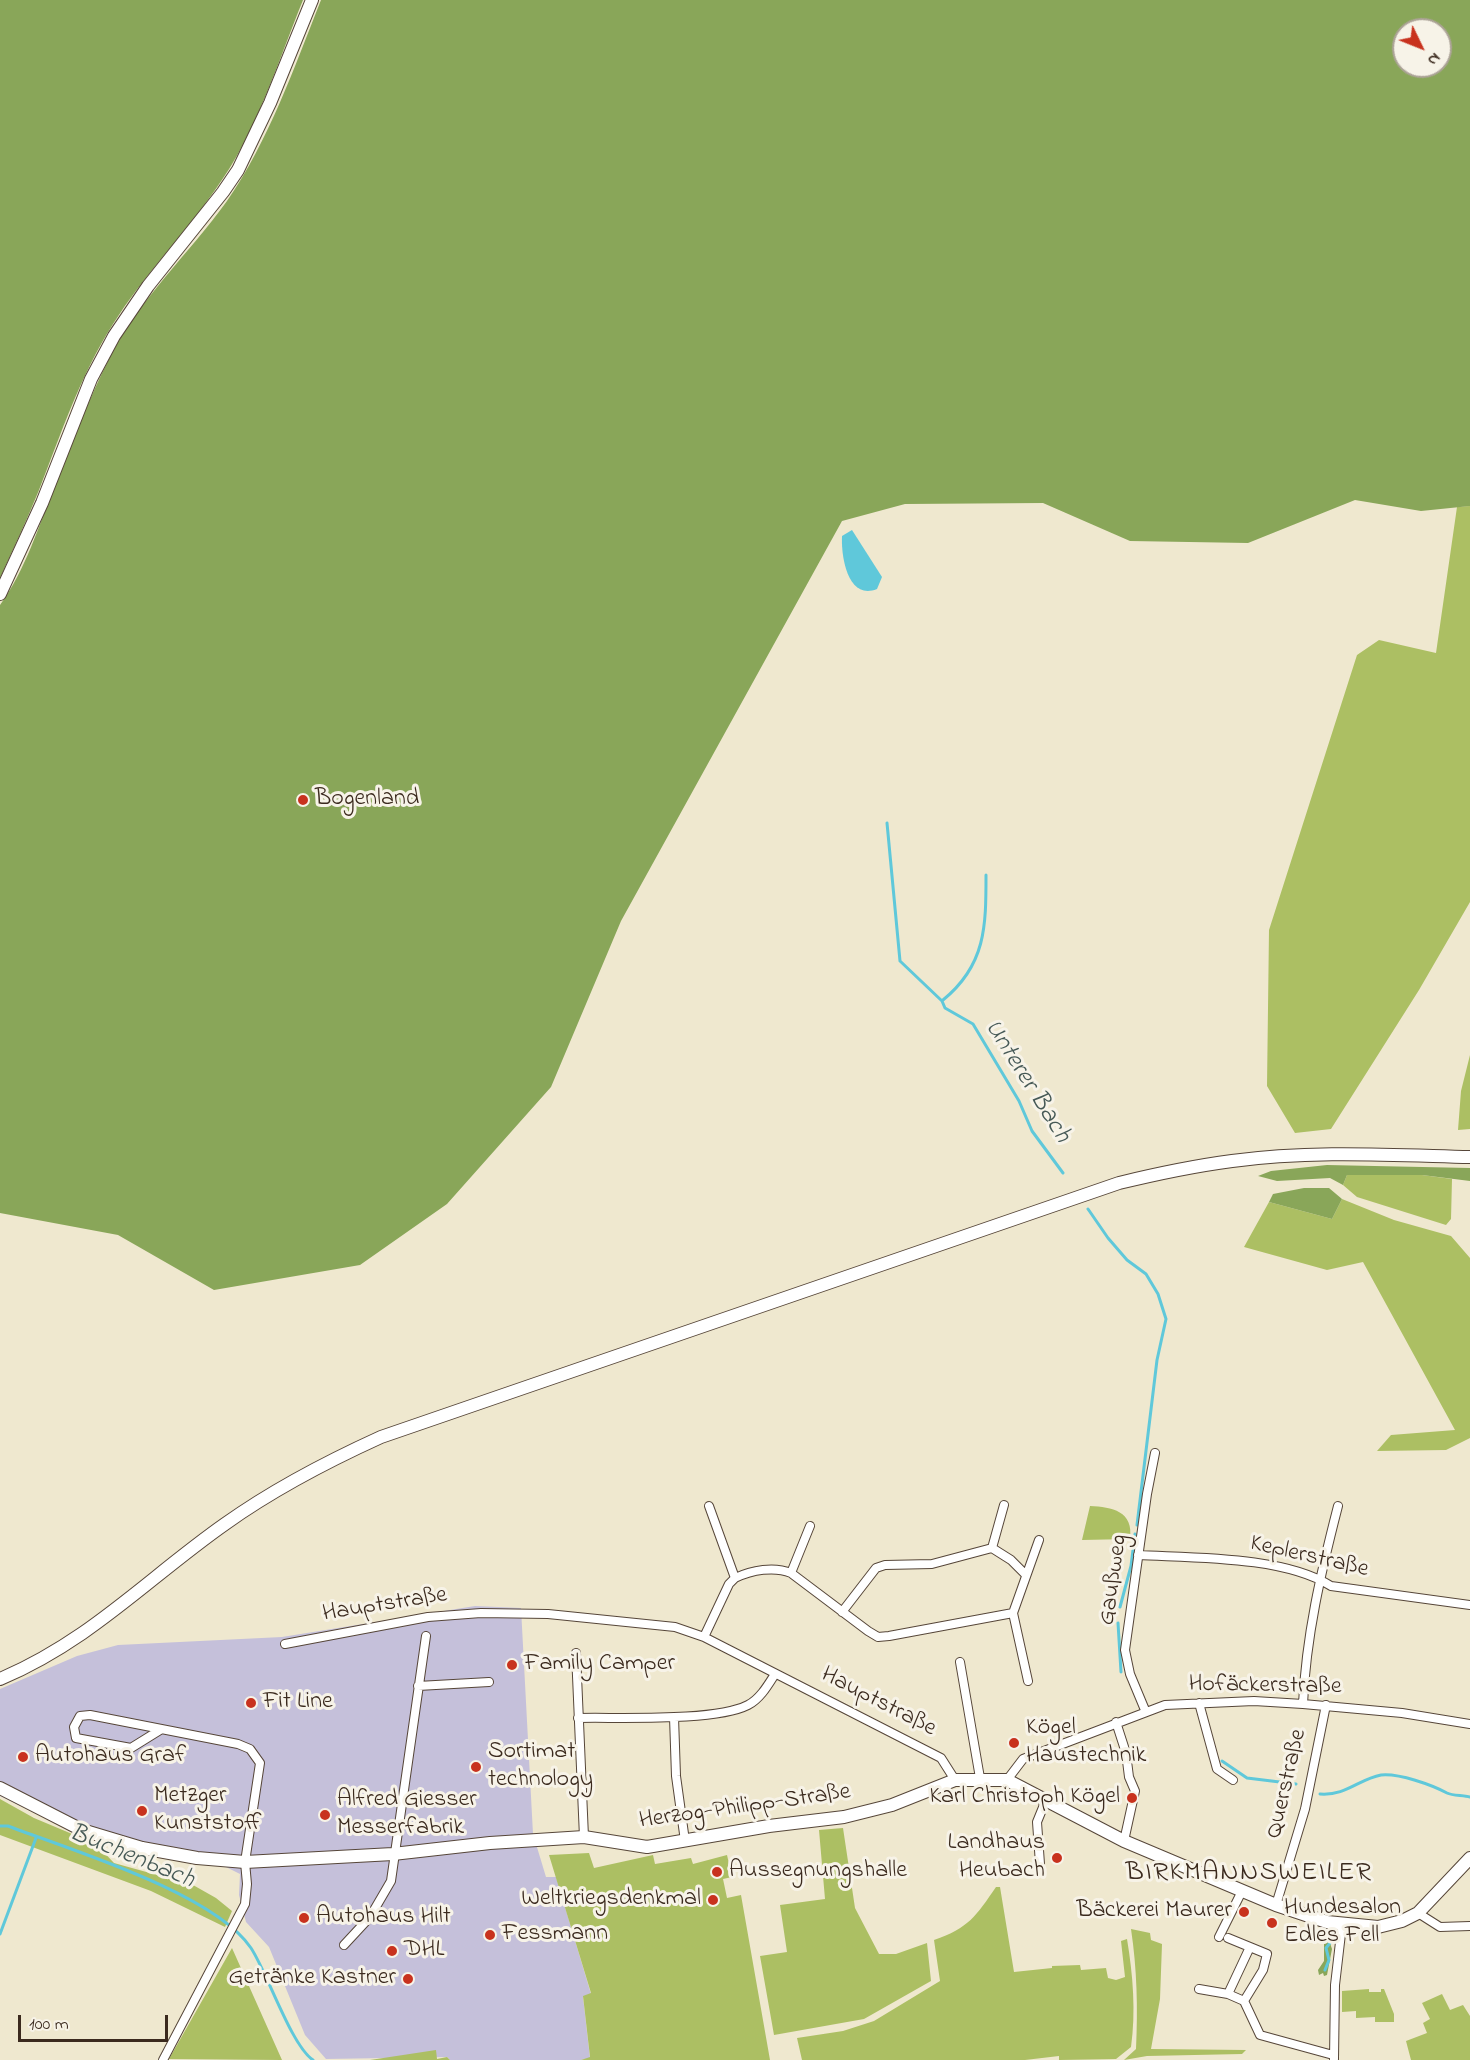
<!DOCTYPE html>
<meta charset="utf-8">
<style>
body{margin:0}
#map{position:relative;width:1470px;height:2060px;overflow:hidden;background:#efe8cf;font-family:"Indie Flower",sans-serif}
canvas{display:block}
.north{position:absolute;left:1392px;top:18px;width:60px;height:60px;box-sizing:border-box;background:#f7f3e8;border:2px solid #aca397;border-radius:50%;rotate:133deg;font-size:16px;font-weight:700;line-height:24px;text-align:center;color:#3b2a1e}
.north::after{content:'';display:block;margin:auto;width:21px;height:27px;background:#c8321e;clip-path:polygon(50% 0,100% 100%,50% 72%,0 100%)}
.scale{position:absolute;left:18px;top:2015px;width:150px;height:27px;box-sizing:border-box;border:3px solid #3b2a1e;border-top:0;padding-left:8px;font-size:18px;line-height:21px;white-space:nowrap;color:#3b2a1e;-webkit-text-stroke:4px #f7f3e8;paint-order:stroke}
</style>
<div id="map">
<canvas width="1470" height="2060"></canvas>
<div class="north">N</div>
<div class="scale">100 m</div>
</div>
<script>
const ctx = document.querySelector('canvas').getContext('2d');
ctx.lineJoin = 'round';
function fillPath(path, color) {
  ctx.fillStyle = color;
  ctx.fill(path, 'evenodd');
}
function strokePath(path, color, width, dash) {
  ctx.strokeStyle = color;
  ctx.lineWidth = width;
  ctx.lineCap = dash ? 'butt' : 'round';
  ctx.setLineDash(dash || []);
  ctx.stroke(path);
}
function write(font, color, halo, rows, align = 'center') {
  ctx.font = font + ' "Indie Flower",sans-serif';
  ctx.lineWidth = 6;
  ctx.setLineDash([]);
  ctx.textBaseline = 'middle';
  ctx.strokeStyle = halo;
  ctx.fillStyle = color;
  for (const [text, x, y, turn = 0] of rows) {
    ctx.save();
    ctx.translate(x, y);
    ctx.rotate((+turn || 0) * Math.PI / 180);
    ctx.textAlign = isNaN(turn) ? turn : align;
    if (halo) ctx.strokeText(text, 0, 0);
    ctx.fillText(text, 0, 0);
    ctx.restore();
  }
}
const industrial = new Path2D(`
 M475,1606L521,1608L533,1834L546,1877H556L591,1994L583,1997L590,2058L581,2060H450L447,2057L326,2059L305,2035L269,1947L246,1922L239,1895L240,1874L220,1864L77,1833L0,1796V1689L77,1656L118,1645L282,1637Z`);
const green = new Path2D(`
 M1470,506V902L1419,990L1331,1129L1295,1133L1267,1086L1269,930L1357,655L1379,640L1436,653L1457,507Z
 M1470,1055V1129L1458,1130L1461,1091Z
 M1347,1175H1422L1452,1179L1451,1219L1446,1225L1357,1197L1343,1185Z
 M1342,1199L1394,1220L1451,1236L1470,1258V1438L1446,1450L1377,1451L1391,1435L1455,1430L1363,1262L1327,1270L1244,1247L1269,1202L1332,1219Z
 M1090,1506C1112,1507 1134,1511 1130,1539L1082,1540Z
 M0,1799L34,1818L96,1844L114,1863L193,1885L216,1898L232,1911L225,1927L151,1891L0,1835Z
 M843,1828L855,1908L879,1954H896L927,1943L931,1981L864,2019L774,2035L760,1956L787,1952L780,1905L825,1899L819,1830Z
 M589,1853L594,1868L653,1855L655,1864L691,1858L693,1864L727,1855L732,1877L723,1879L727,1898L741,1895L770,2060H581L590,2057L583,1996L591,1993L549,1855Z
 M996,1887H1000L1014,1972L1052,1968V1966L1080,1965L1081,1970L1106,1968L1108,1978L1116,1980L1125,1977L1121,1941L1127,1939C1133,1975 1136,2012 1131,2047L1116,2059L1059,2060V2056L1025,2060H802L797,2038L843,2031L874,2021L940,1981L934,1940C969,1928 976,1916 996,1887Z
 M1131,1929L1150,1933L1151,1940L1162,1944L1160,1999L1151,2049L1246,2050L1242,2054L1147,2056L1124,2060L1136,2049C1138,2008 1137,1969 1131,1929Z
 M232,1948L282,2060L169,2059Z
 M1369,1989V1992H1381V1989H1384L1394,2014V2022H1375V2017L1356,2018V2011L1342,2012V1991Z
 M1442,1994L1450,2010L1463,2005L1470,2016V2060H1411L1406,2041L1427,2033L1423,2023L1430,2019L1422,2003Z
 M436,2050L437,2059L447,2057L450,2060H370Z`);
const forest = new Path2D(`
 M0,0H303C277,64 256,134 215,190C183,236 143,276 113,324C80,376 61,434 39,490C27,520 13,549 0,578Z
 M321,0H1470V506L1421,511L1355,500L1248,543L1130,541L1043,503L905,504L842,521L621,921L551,1087L447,1204L360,1265L214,1290L118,1235L0,1213V605C26,569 38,527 55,486C72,443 89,398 110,357C140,298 189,254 227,201C269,140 294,68 321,0ZM1404,30H1440V66H1404Z
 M1327,1165L1470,1168V1181L1422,1175H1347L1343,1185L1330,1178L1277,1181L1258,1176L1271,1171Z
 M1304,1188H1329L1342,1199L1332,1219L1269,1202L1273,1194Z
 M1328,1937L1332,1949L1327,1975L1324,1976L1323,1973L1319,1975L1318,1970L1324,1961V1938Z`);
const water = new Path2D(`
 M852,530L882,577L877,589C847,601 841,555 842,536Z`);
const stream = new Path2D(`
 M887,823L900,961L942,1001L945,1008L973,1024L1019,1101L1032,1131L1063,1173
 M943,1000C986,965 986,926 986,875
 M1088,1209L1108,1238L1127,1260L1146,1274L1158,1294L1166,1319L1157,1360L1137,1525
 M1120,1607L1131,1566L1135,1534
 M1118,1623L1121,1672
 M1222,1761L1247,1778L1296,1784
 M1320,1794C1346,1796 1359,1779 1381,1775C1399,1773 1432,1785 1447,1793C1453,1796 1463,1795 1470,1797
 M0,1826H8C71,1850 214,1893 251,1948C268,1974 291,2045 313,2060
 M0,1934L36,1838
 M1325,1970L1329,1960L1326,1948L1330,1943L1329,1940`);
const street = new Path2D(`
 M992,1548L1004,1505
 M1138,1555C1194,1558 1284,1556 1331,1586L1470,1605
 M791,1573L810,1526
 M735,1578C752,1570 774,1566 791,1573L868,1631L878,1637L889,1636L1013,1613L1039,1540
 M842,1612L876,1568L885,1565L932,1564L992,1548L1011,1560L1026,1575
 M1013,1613L1028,1681
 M704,1637L729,1584L735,1578L709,1506
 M285,1644L428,1617L481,1613L548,1614L675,1627L704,1637L941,1758L955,1780
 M576,1653L584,1837
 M960,1662L980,1778
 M418,1686L489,1682
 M1199,1703L1217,1769L1233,1780
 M1303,1704C1306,1636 1321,1572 1338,1506
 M1145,1710L1130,1674L1125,1650L1147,1494L1155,1453
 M674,1717L676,1776L685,1841
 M578,1718C618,1717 715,1722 748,1705C760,1699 768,1685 775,1674
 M1116,1722L1126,1753L1129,1777L1135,1791L1124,1841
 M160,1730L131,1748L76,1738L74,1727L80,1716L90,1715L238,1744L250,1749L260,1763L245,1862L247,1884L245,1904L163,2060
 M1007,1780L1023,1759L1165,1705L1254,1701L1303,1704L1402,1713L1470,1724
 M1040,1864L1037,1822L1046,1800
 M1276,1905L1305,1809L1326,1705
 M1418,1913L1440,1927L1470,1926
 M1219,1937L1242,1891
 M1228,1938L1267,1954L1263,1970L1244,2001
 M344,1945L370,1917L391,1881L426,1636
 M1199,1989L1228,1994L1244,2001L1260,2035L1333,2055
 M1228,1994L1250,1947
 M1334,2059L1335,1985L1342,1925`);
const secondary = new Path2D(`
 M0,594L42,503L91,379L114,336L148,286L223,192L238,170L270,103L312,0
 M0,1679C90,1641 148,1578 225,1524C274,1489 326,1462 381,1437L1119,1183C1156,1174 1194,1166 1232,1161C1310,1150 1391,1155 1470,1157
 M0,1788L82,1830L142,1848L197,1858L245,1862L393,1854L490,1843L584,1837L647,1847L769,1826L844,1817L892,1805L955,1780H1007L1124,1841L1276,1905L1327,1922L1378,1927L1402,1921L1418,1913L1470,1858`);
const markers = [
 [303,800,6,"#c8321e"],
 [512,1665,6,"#c8321e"],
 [251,1703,6,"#c8321e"],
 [1014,1743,6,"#c8321e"],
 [23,1757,6,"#c8321e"],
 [476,1767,6,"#c8321e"],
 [1132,1798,6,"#c8321e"],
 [142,1811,6,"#c8321e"],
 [325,1815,6,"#c8321e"],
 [1057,1858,6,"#c8321e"],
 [717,1872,6,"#c8321e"],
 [713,1900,6,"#c8321e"],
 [1244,1912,6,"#c8321e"],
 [304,1918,6,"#c8321e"],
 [1272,1923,6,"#c8321e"],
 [490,1935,6,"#c8321e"],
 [392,1951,6,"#c8321e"],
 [408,1979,6,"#c8321e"]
];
const poiNames = [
 ["Bogenland",315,800],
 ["Family Camper",524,1665],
 ["Fit Line",263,1703],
 ["Kögel",1026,1729],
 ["Haustechnik",1026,1757],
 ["Sortimat",488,1753],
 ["technology",488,1781],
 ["Autohaus Graf",35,1757],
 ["Metzger",154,1797],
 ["Kunststoff",154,1825],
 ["Karl Christoph Kögel",1120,1798,"right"],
 ["Alfred Giesser",337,1801],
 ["Messerfabrik",337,1829],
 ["Landhaus",1045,1844,"right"],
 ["Heubach",1045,1872,"right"],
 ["Aussegnungshalle",729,1872],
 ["Weltkriegsdenkmal",701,1900,"right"],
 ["Hundesalon",1284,1909],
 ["Edles Fell",1284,1937],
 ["Bäckerei Maurer",1232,1912,"right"],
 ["Autohaus Hilt",316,1918],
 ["Fessmann",502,1935],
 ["DHL",404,1951],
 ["Getränke Kastner",396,1979,"right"]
];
const streetNames = [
 ["Keplerstraße",1309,1558,13],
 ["Gaußweg",1115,1580,-82],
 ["Hauptstraße",385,1606,-9],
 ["Hofäckerstraße",1265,1687,1],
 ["Hauptstraße",878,1703,27],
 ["Querstraße",1288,1784,-77],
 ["Herzog-Philipp-Straße",745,1808,-8]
];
const waterNames = [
 ["Unterer Bach",1026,1082,58],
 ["Buchenbach",131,1858,22]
];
const quarterNames = [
 ["BIRKMANNSWEILER",1249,1875]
];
fillPath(industrial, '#c5c0da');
fillPath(green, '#acbf63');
fillPath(forest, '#89a659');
fillPath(water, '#5fc8da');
strokePath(stream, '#5fc8da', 3);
strokePath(street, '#564639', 10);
strokePath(secondary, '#564639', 14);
strokePath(street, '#fff', 8);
strokePath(secondary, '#fff', 12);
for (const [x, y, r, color] of markers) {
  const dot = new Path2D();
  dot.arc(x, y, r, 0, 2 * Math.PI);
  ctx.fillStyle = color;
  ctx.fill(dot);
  strokePath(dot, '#f7f3e8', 2);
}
write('24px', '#3b2a1e', '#f7f3e8', poiNames, 'left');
write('24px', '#3b2a1e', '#f7f3e8', streetNames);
write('italic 26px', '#465956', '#f7f3e8', waterNames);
ctx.letterSpacing = '1.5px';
write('27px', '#3b2a1e', '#f7f3e8', quarterNames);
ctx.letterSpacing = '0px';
</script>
